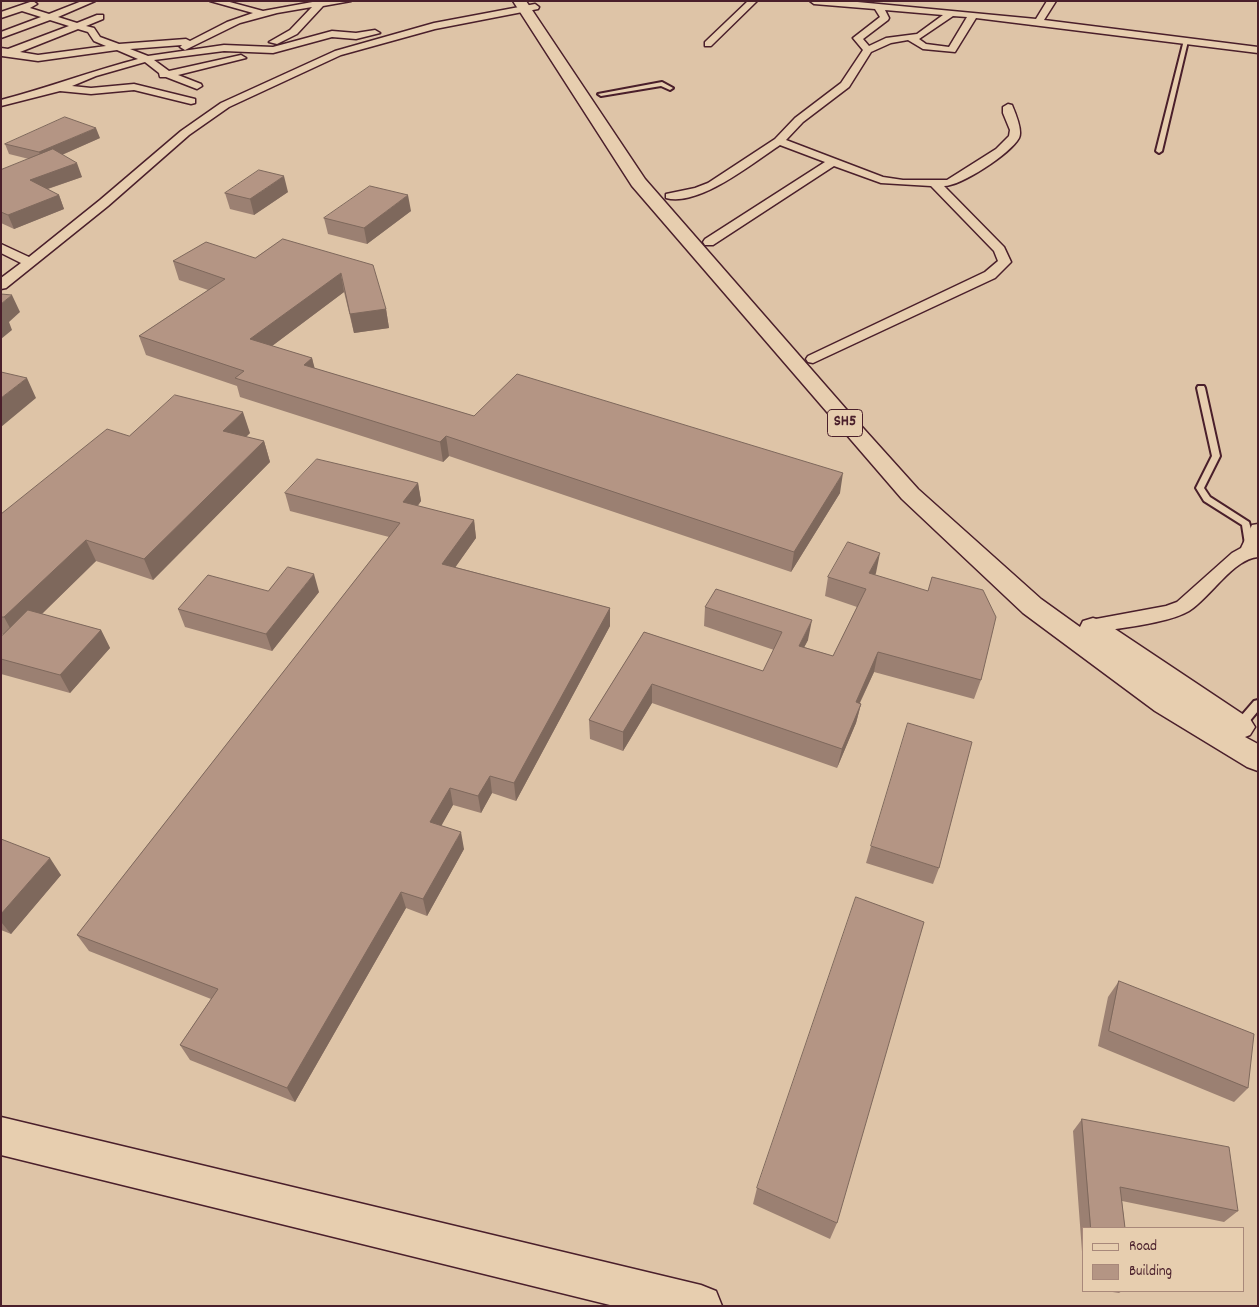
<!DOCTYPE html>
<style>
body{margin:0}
#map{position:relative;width:1259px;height:1307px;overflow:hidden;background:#dec4a7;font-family:Dekko,sans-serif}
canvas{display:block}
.frame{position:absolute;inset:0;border:2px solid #4a1f2b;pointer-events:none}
.legend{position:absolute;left:1082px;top:1227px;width:162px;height:65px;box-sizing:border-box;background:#e7ceaf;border:1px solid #a8887a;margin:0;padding:6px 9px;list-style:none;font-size:15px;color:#4a1f2b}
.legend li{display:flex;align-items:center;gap:10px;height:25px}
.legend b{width:25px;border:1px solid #a8887a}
</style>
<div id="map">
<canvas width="1259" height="1307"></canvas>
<div class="frame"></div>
<ul class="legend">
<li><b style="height:6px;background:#e7ceaf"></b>Road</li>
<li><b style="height:14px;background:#b49584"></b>Building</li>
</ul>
</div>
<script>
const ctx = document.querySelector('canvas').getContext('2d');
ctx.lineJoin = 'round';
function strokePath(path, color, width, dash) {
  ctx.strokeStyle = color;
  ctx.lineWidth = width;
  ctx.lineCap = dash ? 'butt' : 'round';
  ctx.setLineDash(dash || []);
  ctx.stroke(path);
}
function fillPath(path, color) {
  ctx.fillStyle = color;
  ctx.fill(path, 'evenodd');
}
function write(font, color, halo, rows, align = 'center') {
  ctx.font = font + ' Dekko,sans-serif';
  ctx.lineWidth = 4.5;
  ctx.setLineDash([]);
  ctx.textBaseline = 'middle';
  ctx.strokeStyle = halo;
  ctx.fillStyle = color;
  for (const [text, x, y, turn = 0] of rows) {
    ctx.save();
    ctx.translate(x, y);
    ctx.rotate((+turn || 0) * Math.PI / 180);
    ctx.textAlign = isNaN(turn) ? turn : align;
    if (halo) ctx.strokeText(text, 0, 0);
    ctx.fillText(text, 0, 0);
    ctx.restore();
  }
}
const service = new Path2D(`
 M1184,40L1188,41L1162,151L1159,153L1156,151Z
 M662,82L673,88L670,90L661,86L601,96L598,94Z
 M1198,386H1204L1205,388L1220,456L1204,488L1210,497L1249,522L1255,544L1253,546H1247L1245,544L1242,525L1204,501L1196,488L1212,456L1197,388Z
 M1258,700V711L1243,729H1235L1234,726L1235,723L1254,701Z`);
const minor = new Path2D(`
 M33,1L37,4L30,8L49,14L82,1H95L58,17L77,23L97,15H103V19L86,26L94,28L100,37L119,44L186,39L190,41L227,22L253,13L210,1H226L263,11L318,1H351L323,6L297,34L277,44L269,42L290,30L312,7L277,13L240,23L185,50L180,47L182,45L130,49L148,56L224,45L273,47L332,31L356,33L375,30L380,33L356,39L332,37L273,53L224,51L154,60L169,71L241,55L246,58L178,75L201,84L202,86L197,89L166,77H160L159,73L145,62L96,76L72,86L91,88L134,84L195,99V103L191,104L134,90L91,94L60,91L1,106V100C47,88 92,71 138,59L117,50L38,61L2,56L1,48L8,49L69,26L50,20L1,38V32L41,17L22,11L1,18V12ZM78,29L88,32L94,41L106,46L38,55L20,52Z
 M748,1H757L711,46H705V42Z
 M810,1H847L1036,19L1047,1H1056L1044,20L1258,47V53L976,18L955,52L923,49L908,40L891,43L871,52L849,87L803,122L786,140L883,177L903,180H947L996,149L1009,136L1010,130L1003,113V107L1008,104L1012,105C1015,112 1023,131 1019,138C1010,154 961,186 944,186L1004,247L1011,262L995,278L813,363L808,362L806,359L808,356L985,272L998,261L994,251L931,186L881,183L834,166L713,245H705L703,242L705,239L825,162L780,145C753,163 699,207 666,198V194L695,188L708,183L775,139L795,118L841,83L863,50L853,38L880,17L875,9L814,4ZM885,10L943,15L917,34L886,38L869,46L863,39L888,20L889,18ZM953,16L967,17L949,47L926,44L919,39Z
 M535,4L539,7L538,9L435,29L341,55L229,107L189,135L108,206L6,288L1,289V278L21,263L1,253V244L29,257L100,200L181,131L221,103L335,51L434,23Z
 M1258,524V557C1233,559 1210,598 1189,611C1167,624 1117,628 1091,633L1085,631L1082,626L1085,621L1166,606L1177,602L1232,553L1241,548L1252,525Z`);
const primary = new Path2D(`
 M513,1H526L645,179L846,409L918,489L1041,599L1080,627L1083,621L1093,618L1103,621L1250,719L1255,727L1250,735L1245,737L1258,744V771L1247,767L1155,711L1023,613L902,499L632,186Z
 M1,1117L701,1285L716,1291L722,1306H614L1,1155Z`);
const wall = new Path2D(`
 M100,138L62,155L82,177L48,189L59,195L64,209L14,229L1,223V170L29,159L9,154L5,144Z
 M288,192L254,215L230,209L225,193Z
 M411,211L367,244L328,234L324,218Z
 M283,239L386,309L389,328L354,333L344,292L272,346L312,358L314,368L474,416L840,493L791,572L449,456L443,462L240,397L237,386L146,355L139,336L208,290L179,280L173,261L255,258Z
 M250,433L246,437L264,441L270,462L153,580L96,561L42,614L101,630L110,648L70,693L1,674V637L4,635L1,634V514L129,436Z
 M418,483L421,501L418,506L474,520L476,538L455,567L610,608V626L516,801L492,793L481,813L453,805L441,825L464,849L427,916L406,908L295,1102L190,1060L180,1045L211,999L89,951L77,935L389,537L290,511L285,493Z
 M876,573L875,574L981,680L974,699L874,672L860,703L861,704L856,723L837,768L652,703L623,751L590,739L589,720L644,632L763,671L774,650L704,626L705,607L808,640L804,647L833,656L857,607L825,596L828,577Z
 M319,592L272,651L185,627L178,609Z
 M1,839L61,875L11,934L1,930Z
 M871,846L939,868L933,884L866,863Z
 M1119,981L1248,1088L1234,1102L1098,1046L1108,997Z
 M1082,1119L1238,1211L1224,1222L1122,1201L1125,1228H1083V1265L1073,1131Z
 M757,1188L837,1223L830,1239L753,1204Z
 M1106,1291H1122L1119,1293Z`);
const shadedWall = new Path2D(`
 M96,128L100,138L43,163L39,152Z
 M77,163L82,177L35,193L30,180Z
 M284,176L288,192L254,215L250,199Z
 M59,195L64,209L14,229L8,215Z
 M408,195L411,211L367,244L364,228Z
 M341,273L344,292L256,358L250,339Z
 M12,295L20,312L9,322L12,330L1,339V304Z
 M386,309L389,328L354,333L350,314Z
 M312,358L317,377L304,365Z
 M27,378L36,398L1,427V398Z
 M243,412L250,433L230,452L223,431Z
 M446,436L449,456L443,462L440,442Z
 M264,441L270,462L153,580L144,559Z
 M843,473L840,493L791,572L794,552Z
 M418,483L421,501L406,520L403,502Z
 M474,520L476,538L445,582L442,564Z
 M86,540L96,561L16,639L4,617Z
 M880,553L876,573L866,591L869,573Z
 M314,574L319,592L272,651L266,634Z
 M610,608V626L516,801L514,783Z
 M812,620L808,640L795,665L799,646Z
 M101,630L110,648L70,693L60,675Z
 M878,652L874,672L851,721L856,702Z
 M652,684V703L623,751V732Z
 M861,704L856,723L837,768L842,749Z
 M490,776L492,793L481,813L478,796Z
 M450,788L453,805L434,839L430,822Z
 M461,832L464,849L427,916L423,899Z
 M50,858L61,875L11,934L1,922V914Z
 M401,892L406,908L295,1102L287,1088Z`);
const building = new Path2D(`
 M65,117L96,128L39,152L5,144Z
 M53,149L77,163L30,180L59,195L8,215L1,212V170Z
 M259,170L284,176L250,199L225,193Z
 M370,186L408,195L364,228L324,218Z
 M283,239L373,265L386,309L350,314L341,273L250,339L312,358L304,365L474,416L517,374L843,473L794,552L446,436L440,442L235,378L244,371L139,336L225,279L173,261L206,242L255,258Z
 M1,294L12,295L1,304Z
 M1,372L27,378L1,398Z
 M175,395L243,412L223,431L264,441L144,559L86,540L4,617H1V514L107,429L129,436Z
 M317,459L418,483L403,502L474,520L442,564L610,608L514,783L490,776L478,796L450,788L430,822L461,832L423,899L401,892L287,1088L180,1045L218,989L77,935L400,523L285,493Z
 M848,542L880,553L869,573L928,591L932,577L983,590L996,617L981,680L878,652L856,702L861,704L842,749L652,684L623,732L589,720L644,632L763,671L782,632L705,607L716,589L812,620L799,646L833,656L866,589L828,577Z
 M288,567L314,574L266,634L178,609L208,575L268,591Z
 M28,610L101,630L60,675L1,659V637Z
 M908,723L972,742L939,868L871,846Z
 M1,839L50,858L1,914Z
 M856,897L924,922L837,1223L757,1188Z
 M1119,981L1254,1034L1248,1088L1109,1031Z
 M1082,1119L1229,1147L1238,1211L1120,1187L1125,1228H1091Z`);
const shields = [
 [845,423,35]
];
const shieldNames = [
 ["SH5",845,423]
];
strokePath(service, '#4a1f2b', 4);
strokePath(minor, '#4a1f2b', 3);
strokePath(primary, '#4a1f2b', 3);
fillPath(service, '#e7ceaf');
fillPath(minor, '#e7ceaf');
fillPath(primary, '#e7ceaf');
fillPath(wall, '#9b8072');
fillPath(shadedWall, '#7e685c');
fillPath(building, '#b49584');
strokePath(building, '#7e685c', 1);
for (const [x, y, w] of shields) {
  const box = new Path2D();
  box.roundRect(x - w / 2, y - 13.5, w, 27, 4);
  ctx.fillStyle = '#e7ceaf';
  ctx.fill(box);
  strokePath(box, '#4a1f2b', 1);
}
write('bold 16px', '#4a1f2b', null, shieldNames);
</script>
